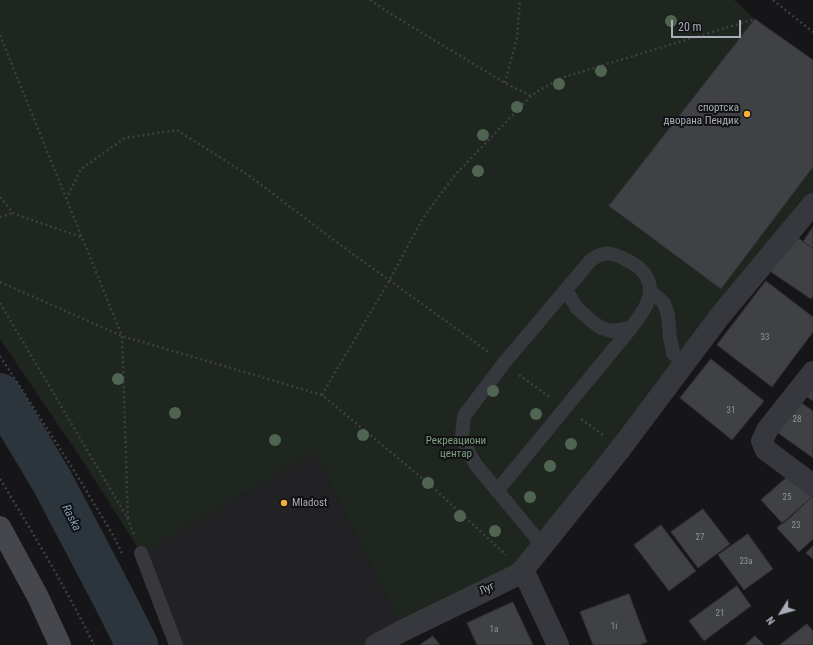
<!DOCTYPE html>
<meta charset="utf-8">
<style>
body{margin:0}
#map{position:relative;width:813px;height:645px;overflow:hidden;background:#161618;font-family:"Roboto Condensed",sans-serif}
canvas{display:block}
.north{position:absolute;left:761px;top:593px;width:40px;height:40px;-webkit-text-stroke:3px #111113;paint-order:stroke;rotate:233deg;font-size:11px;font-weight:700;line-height:16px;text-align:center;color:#a8adb8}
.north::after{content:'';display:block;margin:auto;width:14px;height:18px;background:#a8adb8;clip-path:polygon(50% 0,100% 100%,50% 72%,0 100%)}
.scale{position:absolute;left:671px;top:20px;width:70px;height:18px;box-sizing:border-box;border:2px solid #a8adb8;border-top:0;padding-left:5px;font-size:12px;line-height:14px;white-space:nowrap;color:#a8adb8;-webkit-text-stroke:3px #111113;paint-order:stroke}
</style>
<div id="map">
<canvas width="813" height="645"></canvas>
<div class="north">N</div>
<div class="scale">20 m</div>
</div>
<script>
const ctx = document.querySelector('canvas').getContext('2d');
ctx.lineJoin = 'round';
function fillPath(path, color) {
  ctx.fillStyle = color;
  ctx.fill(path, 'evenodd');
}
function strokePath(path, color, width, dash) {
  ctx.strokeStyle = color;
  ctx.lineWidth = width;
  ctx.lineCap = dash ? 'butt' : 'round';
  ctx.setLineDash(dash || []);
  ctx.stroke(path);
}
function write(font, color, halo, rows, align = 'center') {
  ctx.font = font + ' "Roboto Condensed",sans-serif';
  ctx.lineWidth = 4;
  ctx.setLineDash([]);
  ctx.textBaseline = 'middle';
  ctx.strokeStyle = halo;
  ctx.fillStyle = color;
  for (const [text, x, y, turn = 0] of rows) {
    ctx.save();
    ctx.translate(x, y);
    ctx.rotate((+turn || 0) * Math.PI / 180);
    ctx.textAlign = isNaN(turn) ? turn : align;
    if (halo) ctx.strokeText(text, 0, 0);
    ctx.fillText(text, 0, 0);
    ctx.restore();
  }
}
const built = new Path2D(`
 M315,453L404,630L376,645H176L141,553Z`);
const green = new Path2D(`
 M0,0H734L755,19L813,60V204L523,570L404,630L315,453L141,553L86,466L0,339Z`);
const river = new Path2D(`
 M0,394L52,481L114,599L137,645`);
const building = new Path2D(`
 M755,19L813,60V167L721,289L609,206Z
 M813,227V248L803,242Z
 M795,236L813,248V296L811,299L771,272Z
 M766,281L813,317V332L772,387L717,345Z
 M711,359L764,401L732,440L680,398Z
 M813,388V401L807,397Z
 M796,399L813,411V458L774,430Z
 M793,472L813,494V496L783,524L761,500Z
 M813,496V539L799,552L777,528Z
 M703,509L730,544L698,568L671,532Z
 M661,525L696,571L669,591L634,545Z
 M748,534L773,569L744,590L718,555Z
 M813,546V559L806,553Z
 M737,586L751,606L704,641L689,621Z
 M629,594L647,642L639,645H593L580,612Z
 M513,602L533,645H477L467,623Z
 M807,624L813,631V645H780Z
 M433,636L440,645H420Z
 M755,636L764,645H745Z`);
const path = new Path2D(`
 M370,0L391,14L505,83L531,96
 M773,0L813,32
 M0,35L122,336L128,519
 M505,83L517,37L520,0
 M0,197L13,213L26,218L81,237
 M66,199L81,169L125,138L177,130L251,177L335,241L490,353
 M0,217L13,213
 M0,282L122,336L322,395L428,483L506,555
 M0,303L128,519L135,537
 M0,356L70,464L113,535L122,553
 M519,375L551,398
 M322,395L389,281L423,218L454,176L531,96L538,91L561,78L755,19
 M581,419L603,435
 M0,479C33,533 66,588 94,645`);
const lane = new Path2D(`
 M566,290L577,308L589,319L601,328L612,331L631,328
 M650,291L664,303L668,315L670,338L673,353L684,364
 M497,491L631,328C639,317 650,304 650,290C650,284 647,277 644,273C638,265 621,256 611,254C604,252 597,256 591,260L504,363L464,416L462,436L469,453L476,465L542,545
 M141,553L176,645`);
const street = new Path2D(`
 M813,372L767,430L762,441L766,450L813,485
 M523,570L558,645
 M376,645L404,630L515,576L523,570L621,448L720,316L813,204`);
const secondary = new Path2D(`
 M0,527L38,597L60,645`);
const trees = [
 [671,21],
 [601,71],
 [559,84],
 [517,107],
 [483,135],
 [478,171],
 [118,379],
 [493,391],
 [175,413],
 [536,414],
 [363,435],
 [275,440],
 [571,444],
 [550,466],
 [428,483],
 [530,497],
 [460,516],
 [495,531]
];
const markers = [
 [747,114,4,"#f2b134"],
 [284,503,4,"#f2b134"]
];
const numberNames = [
 ["33",765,338],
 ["31",731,411],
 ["28",797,420],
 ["25",787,498],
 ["23",796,526],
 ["27",700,538],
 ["23a",746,562],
 ["21",720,614],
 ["1i",614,627],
 ["1a",494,630]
];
const poiNames = [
 ["спортска",739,108],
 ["дворана Пендик",739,121],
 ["Mladost",292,503,"left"]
];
const parkNames = [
 ["Рекреациони",456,441],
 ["центар",456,454]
];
const streetNames = [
 ["Луг",487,589,-26]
];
const waterNames = [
 ["Raska",71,518,63]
];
fillPath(built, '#222225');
fillPath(green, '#1e261f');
strokePath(river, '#2c353c', 42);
fillPath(building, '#404145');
strokePath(building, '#303034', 1);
strokePath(path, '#3d3f44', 2.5, [2, 3]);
strokePath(lane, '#37383d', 14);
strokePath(street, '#37383d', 22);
strokePath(secondary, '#45474d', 22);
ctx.fillStyle = '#506452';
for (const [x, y] of trees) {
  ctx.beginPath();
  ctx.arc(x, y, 6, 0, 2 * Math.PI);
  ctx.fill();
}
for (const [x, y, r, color] of markers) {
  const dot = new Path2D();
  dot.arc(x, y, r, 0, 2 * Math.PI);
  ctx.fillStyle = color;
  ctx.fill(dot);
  strokePath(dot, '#111113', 1.5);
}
write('9px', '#8e929b', null, numberNames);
write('11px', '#a8adb8', '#111113', poiNames, 'right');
write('11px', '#7fa381', '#111113', parkNames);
write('11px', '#a8adb8', '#111113', streetNames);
write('italic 12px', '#7f9bb3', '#111113', waterNames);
</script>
